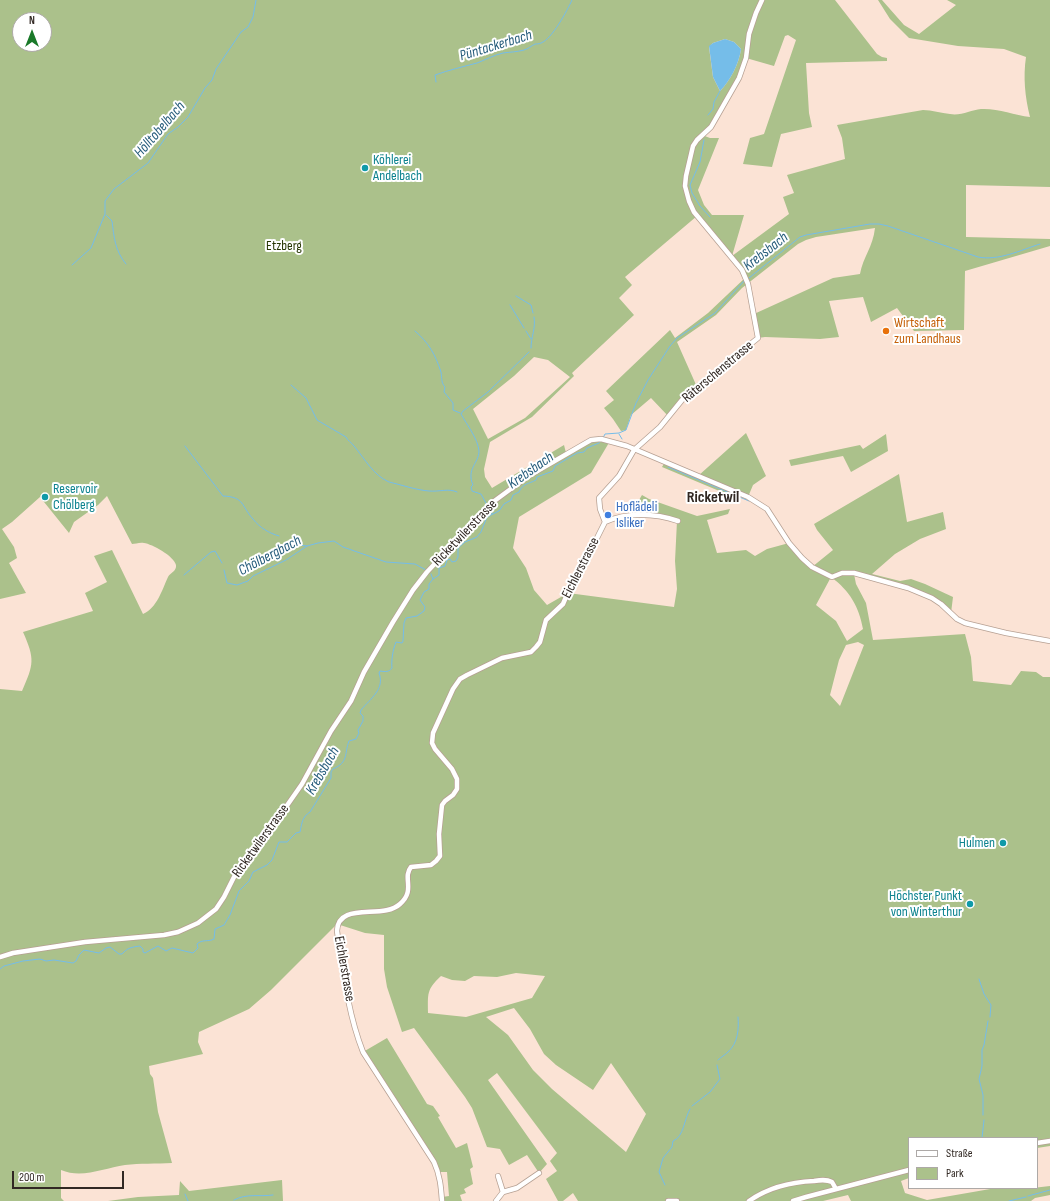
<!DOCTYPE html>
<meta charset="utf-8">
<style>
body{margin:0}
#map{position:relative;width:1050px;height:1201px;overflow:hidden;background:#fbe3d5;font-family:"Sofia Sans Condensed",sans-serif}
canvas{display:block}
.legend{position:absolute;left:908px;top:1137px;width:130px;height:52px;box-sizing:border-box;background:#fff;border:1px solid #ada9a7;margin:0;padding:5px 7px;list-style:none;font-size:12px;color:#312823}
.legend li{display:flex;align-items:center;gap:8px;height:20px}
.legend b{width:20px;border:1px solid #ada9a7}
.north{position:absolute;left:12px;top:12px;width:40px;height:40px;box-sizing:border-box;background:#fff;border:1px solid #ada9a7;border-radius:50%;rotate:0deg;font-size:11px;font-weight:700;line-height:16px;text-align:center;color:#312823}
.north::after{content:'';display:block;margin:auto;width:14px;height:18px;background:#1a7929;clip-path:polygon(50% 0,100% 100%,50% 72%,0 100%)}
.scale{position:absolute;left:12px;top:1171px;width:112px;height:18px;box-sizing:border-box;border:2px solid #312823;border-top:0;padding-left:5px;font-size:12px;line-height:14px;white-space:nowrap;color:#312823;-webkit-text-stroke:3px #fff;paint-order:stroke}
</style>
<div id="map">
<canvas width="1050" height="1201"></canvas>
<ul class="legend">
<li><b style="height:5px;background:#fff"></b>Straße</li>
<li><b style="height:11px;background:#abc18b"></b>Park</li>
</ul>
<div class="north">N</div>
<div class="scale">200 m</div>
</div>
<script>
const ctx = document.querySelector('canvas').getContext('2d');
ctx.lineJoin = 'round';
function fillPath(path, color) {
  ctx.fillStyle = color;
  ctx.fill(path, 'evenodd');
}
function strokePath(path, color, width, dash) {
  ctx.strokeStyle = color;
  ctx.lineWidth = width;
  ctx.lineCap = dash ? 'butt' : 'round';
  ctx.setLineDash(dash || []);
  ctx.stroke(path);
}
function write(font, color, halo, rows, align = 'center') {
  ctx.font = font + ' "Sofia Sans Condensed",sans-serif';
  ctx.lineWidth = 4;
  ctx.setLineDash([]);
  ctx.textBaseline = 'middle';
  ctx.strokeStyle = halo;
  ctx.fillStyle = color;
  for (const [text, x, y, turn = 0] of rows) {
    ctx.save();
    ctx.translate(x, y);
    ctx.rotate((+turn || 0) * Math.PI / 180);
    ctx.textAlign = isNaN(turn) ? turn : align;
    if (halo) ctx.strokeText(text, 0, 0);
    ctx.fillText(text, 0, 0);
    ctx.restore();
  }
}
const green = new Path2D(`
 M0,0H835L877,54L882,57L887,58V61L806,63L809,113L812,127L781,134L772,167L743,164L750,138L764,134L796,40L788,35L785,36L774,66L746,58C737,83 721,117 702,135L710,138H719L698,190L704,205L712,215H744L732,256L789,214L783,197L794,193L787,175L845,159L842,138L837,125L923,110C932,110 941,113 950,114C961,116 971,110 981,109C997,108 1014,115 1030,117C1025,97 1023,77 1026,57L1004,49L958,46L909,38L890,19L878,0H882L904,25L919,34L956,5L947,0H1050V187L966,185V237L1050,239V246L965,271L964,330L914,331L897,308L871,322L863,297L829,301L839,337L820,339L765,337L758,338L754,314L833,278L860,274C863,257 873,247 875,228L816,237L806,240L798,244L742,288L716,315L677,342L697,387L669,417L651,398L631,415L626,430L621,431L613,419L604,408L614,400L606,391L670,330L675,338L708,313L746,277L697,216L625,277L632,285L619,298L634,315L572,373L574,376L532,417L490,442L484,469L485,477L492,488L564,445L566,453L591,440L610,441L591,473L519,517L513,548L526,568L534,590L547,605L568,593L674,607L677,589L675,561L677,521L639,515V500L642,495L649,499L697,516L730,509L728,514L707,520L717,553L746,550L755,556L767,549L789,543L812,567L833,550L817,530L814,524L899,474L907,522L943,512L946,529L920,539L895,554L872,574L900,581L911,579L925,584L953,597L951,613L921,593L854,574L856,584L866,603L873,640L965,634L971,657L973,681L1011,685L1021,671L1036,672L1043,677H1050V1146L1037,1148V1138H909V1178L901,1181L905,1193L927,1200L996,1188L1024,1189L1050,1186V1195L1035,1198L1031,1201H851L848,1195L823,1201H578L573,1193L563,1201H558L546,1179L557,1171L550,1161L557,1153L497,1073L488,1080L547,1164L539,1173L527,1155L509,1165L500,1149L487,1147L472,1108L465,1097L414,1028L402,1032L387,987L384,969V935L365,933L337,924L271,990L249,1009L199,1032L198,1042L203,1054L149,1066L150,1074L153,1078L158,1112L172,1163C156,1164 140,1163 125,1165C104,1168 82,1179 61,1170V1198L64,1201H0V689L22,691C34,664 35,659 23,632L93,611L85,593L107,582L94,556L112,550L143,614C157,608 162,590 168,577C170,573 177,571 176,565C174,556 152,544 144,543C140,542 135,544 132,544L107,496L98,505L74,522L69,533L40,497L12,522L2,529L14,547L17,558L9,563L26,593L0,599ZM20,20H44V44H20ZM725,39L734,42L741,49C739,64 730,81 720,91L713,77L709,47L713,43ZM534,357L548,360L570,377L525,418L488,439L473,409L514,376ZM831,577C850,591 859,607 863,629L847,641L836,621L816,605ZM858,642L864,645L840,706L830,695L839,660L846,645ZM516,973L545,976L532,998L466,1017L428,1013C428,994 426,990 441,976L452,980L465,981L474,976L497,977ZM514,1008L530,1029L544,1054L556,1065L593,1090L611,1063L646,1114L626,1152L552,1089L533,1070L508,1035L486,1017Z
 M746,433L766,476L753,485L748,497L739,493L736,498L662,467L665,462L698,476Z
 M886,434L888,451L851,472L843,456L791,466L789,460L860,445L863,449Z
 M387,1038L427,1104L433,1106L440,1116L438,1117L456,1148L467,1143L473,1167L470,1169L473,1184L464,1189L466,1193L460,1195L462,1201H442V1197L449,1196L447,1172H439L363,1052Z
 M282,1180L283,1201H108L138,1197L179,1195L180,1181L189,1191Z`);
const water = new Path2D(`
 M725,39L734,42L741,49C739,64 730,81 720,91L713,77L709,46L713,43Z`);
const stream = new Path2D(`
 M436,82L435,75C449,70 462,67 477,63C485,60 494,55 503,53C510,52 517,52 524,50C528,49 531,46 535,44C536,44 539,44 541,43C552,39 567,11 572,0
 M708,115L713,109L714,102L720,91
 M704,140L700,162L690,185L692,193L700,206L710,217
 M106,215L112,221C114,237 115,251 126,264
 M72,265L91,248L105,214V201L114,189L148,163L168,134L178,127L188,117L205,88L212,80L216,69L241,32L248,27L253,17L256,0
 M749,278L800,237L806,235L870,224H879L888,226L978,257C999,261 1021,250 1040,244
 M516,296L531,305L533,313
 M510,305L524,328
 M415,331C429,343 435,354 441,372C442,378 441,383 445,387L444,392L453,403V410L460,413
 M526,331L531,339
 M531,348C531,337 536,328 534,317
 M291,385L306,398L317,420L346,437C348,441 351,442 354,446C365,459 373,475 389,482C402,485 416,490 429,491C439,492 449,488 457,492
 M619,434L622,439
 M603,438L605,434L619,433L626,430L636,403L648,380L670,346L677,338L715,313L744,281
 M185,446L223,496C245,497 241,506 253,519C260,528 269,533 279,536
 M668,467L749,501
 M487,505L481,494L472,491L471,487L473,485C466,469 479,463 479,451C478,439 467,425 461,414L463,411L488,392L529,352
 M491,508L492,514
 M291,544L307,546
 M224,570L227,583L237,585L248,581L253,576L286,560L307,546L318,543L334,541L343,547L386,562L415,564L426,570
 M431,574L433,579
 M184,575L211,552L215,551L222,563
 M0,969L4,966L23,961L40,959L46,961L54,960L73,963L76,961L79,955L84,950L99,953L106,948L110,947L119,954H122C127,948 132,947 140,946L143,949V952L145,953L158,946L166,951L172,948L193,953L198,948L197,944C202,939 209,942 214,939L215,929L224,925L230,915L239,891L249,881L253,872L267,865L272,860L279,842H287L296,833L300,832C302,823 302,817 310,812L331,778V772L333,769C349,762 344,754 349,741L356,739L359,733L358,730L363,721V716L360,713L361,710C371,698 385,689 379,673L380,671C386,672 389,672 392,668C391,661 393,649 396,642L402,643L403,641L404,623L406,618L417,616L424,611L425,607L420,600L424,592L429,589V584L433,579L439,575V568L445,566L447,560L450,559L452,562L456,561L458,557V548L465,542L477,537L481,532L487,517L499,511L504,504L511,500L513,495L519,492C523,483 529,484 536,480L537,477L553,471L555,466L577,453L584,452L587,448L599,443L601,440
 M979,979L984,994L991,1005L990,1017
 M718,1060C721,1057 725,1055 728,1052C738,1043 739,1029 738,1017
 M692,1106L710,1092L720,1079L717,1065
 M983,1115V1095L979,1079L982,1066V1050L984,1045L988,1021
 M982,1138L984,1120
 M665,1185L659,1172L663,1158L672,1147L673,1141C684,1137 684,1119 690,1109
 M185,1194L188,1201
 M1028,1196L1050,1190
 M234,1200C247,1193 259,1197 273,1195
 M1009,1201L1026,1197`);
const minor = new Path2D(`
 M605,522L600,509L599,498L619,476L634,450L660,427L682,400L697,387L758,338L748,284L742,270L694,212L689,201L685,186L686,176L693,146L697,140L711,127L739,78L746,58L749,34L756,13L762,0
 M605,522C627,512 655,513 678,521
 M0,957L13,953L85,942L164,935L178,932L198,923L216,909L224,897L236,873L249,854L272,827L302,784L331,731L351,701L364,672L393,622L413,590L427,572L493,502L527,477L584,444L591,440L601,439L627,446L748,497L767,509L789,543L802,558L812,567L832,577L842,573H854L908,588L932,598L941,604L957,619L965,623L1006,633L1050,641
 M1037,1143L1050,1141
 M503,1192L517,1188L539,1173
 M442,1201C441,1187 440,1175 434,1162L363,1052C348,1014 343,971 337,931C338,901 383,920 400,904C416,890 402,878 411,867L431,865L436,861L440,856L439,834L442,805L445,801L453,795L457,789V779L452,769L435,749L432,743L433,733L453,689L460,679L467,675L502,658L531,652L536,647L540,642L546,620L563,604L574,578L587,558L605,522
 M496,1201L503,1192L498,1176
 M668,1201H677
 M749,1201C769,1187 790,1182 814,1181C820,1180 826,1179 832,1182L836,1189
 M793,1201L806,1197L909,1170`);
const markers = [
 [365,168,4,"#0f9aa8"],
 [886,331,4,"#e8710a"],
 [45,497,4,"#0f9aa8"],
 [608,515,4,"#3f7fe0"],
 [1003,843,4,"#0f9aa8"],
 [970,904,4,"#0f9aa8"]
];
const cultureNames = [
 ["Köhlerei",373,160],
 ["Andelbach",373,176],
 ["Reservoir",53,489],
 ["Chölberg",53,505],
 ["Hulmen",995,843,"right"],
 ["Höchster Punkt",962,896,"right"],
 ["von Winterthur",962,912,"right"]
];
const parkNames = [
 ["Etzberg",284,246]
];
const foodNames = [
 ["Wirtschaft",894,323],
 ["zum Landhaus",894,339]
];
const streetNames = [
 ["Räterschenstrasse",718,372,-40],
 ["Ricketwilerstrasse",465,533,-46],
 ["Eichlerstrasse",581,568,-63],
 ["Ricketwilerstrasse",261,841,-54],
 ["Eichlerstrasse",344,969,80]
];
const shopNames = [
 ["Hoflädeli",616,507],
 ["Isliker",616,523]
];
const waterNames = [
 ["Püntackerbach",496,46,-17],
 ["Hölltobelbach",160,130,-49],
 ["Krebsbach",766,252,-38],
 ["Krebsbach",531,471,-35],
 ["Chölbergbach",270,556,-28],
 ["Krebsbach",323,771,-60]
];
const quarterNames = [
 ["Ricketwil",713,498]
];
fillPath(green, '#abc18b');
fillPath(water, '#75bde9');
strokePath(stream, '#75bde9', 1);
strokePath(minor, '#b6a093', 6);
strokePath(minor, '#fff', 4.5);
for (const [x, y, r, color] of markers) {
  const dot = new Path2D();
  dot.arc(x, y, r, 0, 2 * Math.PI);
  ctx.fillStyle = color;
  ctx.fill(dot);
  strokePath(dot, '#fff', 1.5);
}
write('14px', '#0d838f', '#fff', cultureNames, 'left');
write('14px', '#263603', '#fff', parkNames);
write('14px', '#c56008', '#fff', foodNames, 'left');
write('14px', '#312823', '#fff', streetNames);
write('14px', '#366cbe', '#fff', shopNames, 'left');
write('italic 15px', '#265c7b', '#fff', waterNames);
write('bold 16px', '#312823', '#fff', quarterNames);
</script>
